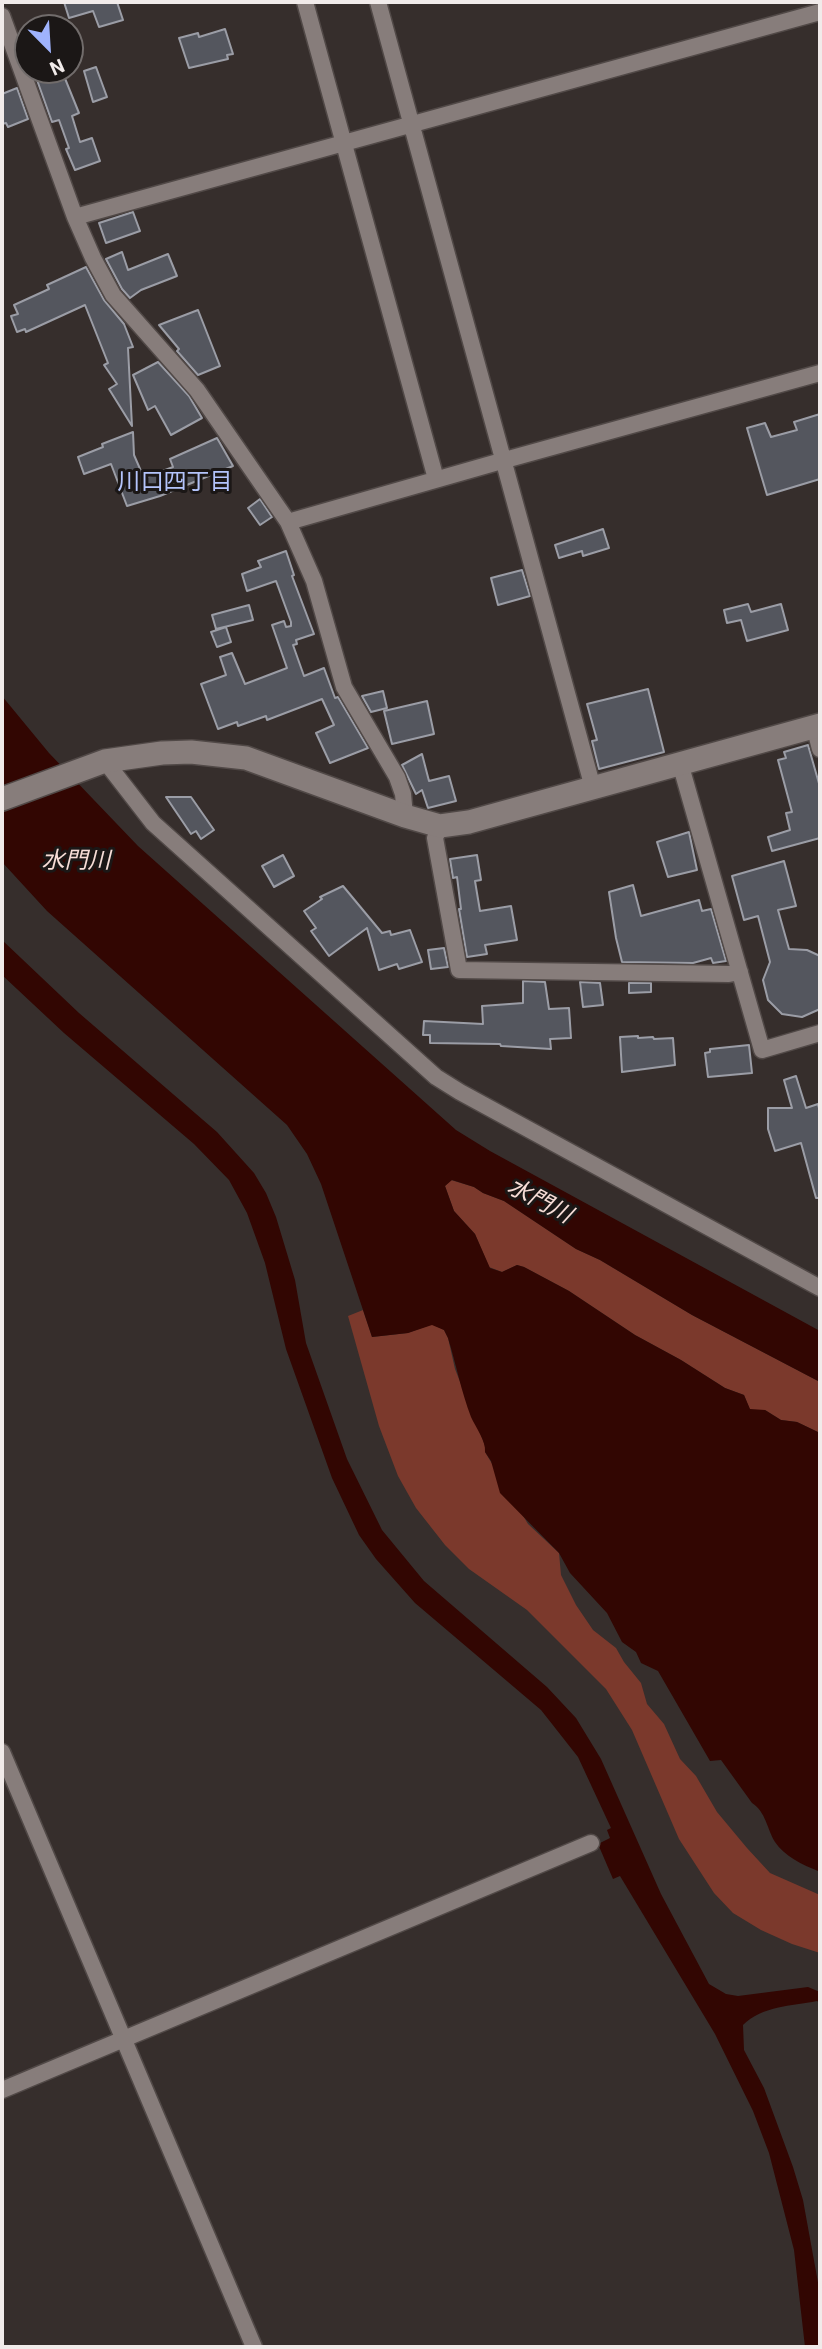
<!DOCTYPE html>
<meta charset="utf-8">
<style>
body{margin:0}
#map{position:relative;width:822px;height:2349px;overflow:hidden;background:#362e2c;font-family:Roboto,sans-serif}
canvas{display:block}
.frame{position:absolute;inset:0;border:4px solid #f1ebea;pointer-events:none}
.north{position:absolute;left:14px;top:14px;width:70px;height:70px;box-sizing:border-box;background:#1b1716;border:2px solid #716c6b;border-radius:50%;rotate:156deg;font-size:19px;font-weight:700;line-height:28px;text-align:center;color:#f1ebea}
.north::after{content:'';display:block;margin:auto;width:24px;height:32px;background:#9fb3fd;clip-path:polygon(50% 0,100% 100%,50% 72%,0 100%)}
</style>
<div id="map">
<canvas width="822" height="2349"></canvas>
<div class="frame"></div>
<div class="north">N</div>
</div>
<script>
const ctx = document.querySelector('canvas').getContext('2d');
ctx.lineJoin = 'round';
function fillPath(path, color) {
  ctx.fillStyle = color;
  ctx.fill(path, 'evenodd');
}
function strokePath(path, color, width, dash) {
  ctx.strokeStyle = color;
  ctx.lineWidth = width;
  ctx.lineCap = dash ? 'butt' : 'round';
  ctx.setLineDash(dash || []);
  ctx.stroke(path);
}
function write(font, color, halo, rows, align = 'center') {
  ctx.font = font + ' Roboto,"Noto Sans JP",sans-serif';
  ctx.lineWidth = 6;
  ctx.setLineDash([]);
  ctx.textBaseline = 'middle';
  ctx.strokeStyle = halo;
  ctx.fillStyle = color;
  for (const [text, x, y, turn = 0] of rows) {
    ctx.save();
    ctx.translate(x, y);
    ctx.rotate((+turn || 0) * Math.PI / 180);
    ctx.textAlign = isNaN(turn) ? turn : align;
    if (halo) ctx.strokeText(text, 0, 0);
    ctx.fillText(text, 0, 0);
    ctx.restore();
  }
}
const green = new Path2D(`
 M451,1180L474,1187L483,1193L504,1201L576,1249L600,1260L692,1315L820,1382V1433L797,1422L781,1420L765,1410H750L744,1395L725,1388L681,1360L635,1335L569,1291L524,1267L517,1265L502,1272L489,1267L475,1234L454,1211L445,1186Z
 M363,1310L372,1337L408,1333L432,1324L444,1330L448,1338L455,1369L486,1448L485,1452L528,1524L559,1553L561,1575L576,1605L593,1630L616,1648L624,1662L641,1683L647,1704L664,1724L680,1759L696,1776L717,1812L747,1848L770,1873L820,1895V1953L792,1944L761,1930L733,1913L714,1893L679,1839L632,1730L606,1689L527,1610L469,1569L445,1545L416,1508L398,1476L379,1426L348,1316Z`);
const water = new Path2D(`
 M2,696L49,753L138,846L456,1130L490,1151L820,1331V1382L692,1315L600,1260L576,1249L504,1201L483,1193L474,1187L452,1180L445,1186L454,1211L475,1234L490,1268L502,1272L517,1265L524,1267L569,1291L635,1335L681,1360L725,1388L744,1395L750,1409L765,1410L781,1420L797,1422L820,1433V1869L818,1871C803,1865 784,1856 775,1842C767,1829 766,1812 752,1803L721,1760L710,1761L658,1671L641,1663L636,1652L622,1642L607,1613L570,1573L559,1553L500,1493L491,1461L485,1452C486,1441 476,1428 471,1417C461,1391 456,1364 448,1338L444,1330L432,1325L408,1333L372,1337L321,1184L307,1154L287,1125L47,911L2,862Z
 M2,940L79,1013L217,1132L254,1173L266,1193L276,1217L295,1280L306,1343L347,1459L382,1530L424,1581L547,1687L576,1718L601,1759L661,1894L709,1984L726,1994L738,1996L808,1987L820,1992V2003L817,2001C791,2006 762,2006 743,2025L744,2050L764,2088L793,2167L803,2200L819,2288L820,2347H805L794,2250L769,2153L753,2111L715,2034L620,1876L613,1879L598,1844L610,1838L607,1830L611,1828L578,1757L541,1710L415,1603L376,1559L359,1535L332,1478L286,1349L265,1263L247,1213L229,1180L194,1144L64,1033L2,975Z`);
const building = new Path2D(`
 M64,2H117L123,20L99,27L93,11L69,18Z
 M225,29L233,54L227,55L228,59L189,68L179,38L198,33L199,37Z
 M96,67L107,97L93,102L84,71Z
 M64,76L79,113L72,116L80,142L92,138L100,161L75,170L66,149L69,148L59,120L52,122L37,80L46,77L48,82Z
 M17,88L28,119L8,127L6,123L2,124V94Z
 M133,212L140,231L106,243L99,223Z
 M122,252L128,270L168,254L177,276L141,290L130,298L122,289L106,259Z
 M86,267L104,300L124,324L133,347L128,348L132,426L109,389L117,384L104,365L108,363L85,305L26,332L25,329L17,332L12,319L11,316L18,314L14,305L49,289L47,285Z
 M198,310L220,366L198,375L177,351L179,349L159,325Z
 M158,362L189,396L202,418L171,435L155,406L148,410L133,375Z
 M820,414V479L767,495L747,428L765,423L771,437L797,430L794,422Z
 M133,432L134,455L144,478L173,467L170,459L217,438L233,466L160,496L127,506L111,464L84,474L78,457L103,447L102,444Z
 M260,499L272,517L260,525L248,508Z
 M603,529L609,548L583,556L582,551L559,558L555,545Z
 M286,551L294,575L292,576L314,634L296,640L297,644L293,645L304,676L324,668L335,698L338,697L368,748L330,763L316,733L334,725L322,699L267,720L266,716L238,726L237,722L218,729L201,684L226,675L220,657L232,653L245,684L287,668L272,625L284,621L286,627L291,626V622L276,581L247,591L242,574L261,567L258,561Z
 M522,570L530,596L498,605L491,578Z
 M748,604L751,612L781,604L788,630L747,641L741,620L727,623L724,610Z
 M249,605L253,620L216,629L212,615Z
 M226,627L231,642L217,647L211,632Z
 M648,689L664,752L599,769L592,741L597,740L587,704Z
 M383,691L387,708L371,712L362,696Z
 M427,701L434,734L392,744L384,711Z
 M808,745L820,787V838L772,851L768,837L790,830L786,813L792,812L778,760L786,758L784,752Z
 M422,754L429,781L449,776L456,801L428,808L422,790L416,794L402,765Z
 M166,797H191L214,830L201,839L196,831L191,834Z
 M689,832L697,870L668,877L657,842Z
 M283,855L294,876L274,887L262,866Z
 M477,855L481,880L475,881L480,911L511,906L517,940L485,945L487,954L467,957L459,909H461L457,877L453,878L450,859Z
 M784,861L796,906L778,910L789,949L807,950L820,956V1009L802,1017L782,1014L768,1000L763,980L770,962L758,916L744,920L732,876Z
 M633,885L641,916L699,900L702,911L711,909L726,961L713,963L711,958L693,963L622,962L616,938L609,892Z
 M343,886L382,933L390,931L391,935L410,930L422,962L399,969L397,964L379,970L367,928L329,956L311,931L316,928L304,911L322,899L320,897Z
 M444,948L448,967L431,969L428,950Z
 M523,981L545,982L549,1009L569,1008L571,1038L550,1039L551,1049L501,1046L500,1044L430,1043V1035H423L424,1021L483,1024L482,1006L523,1003Z
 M580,982L600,983L603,1005L583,1007Z
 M629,983H651V992L629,993Z
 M638,1036V1038L653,1037L654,1039L673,1038L675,1065L622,1072L620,1037Z
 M749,1045L752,1073L708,1077L705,1053L710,1052V1049Z
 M796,1076L806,1108L818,1104L820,1112V1198H816L801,1143L775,1151L768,1129V1108H792L784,1080Z`);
const street = new Path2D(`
 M305,2L436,479
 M378,2L593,788
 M2,16L75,217L93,258L113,295L197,390L288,522L314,581L344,687L397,777L403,794L405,816
 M75,217L820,12
 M288,522L505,460L820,373
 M814,726L820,749
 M105,761L153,823L436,1077L460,1092L820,1288
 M680,763L762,1050L820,1033
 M440,826L435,838L459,970L729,974L740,972
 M2,1752L254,2347
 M2,2090L591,1843`);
const secondary = new Path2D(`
 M2,799L105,761L162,753L191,752L246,758L405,816L440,826L469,822L820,725`);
const neighbourhoodNames = [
 ["川口四丁目",175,483]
];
const waterNames = [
 ["水門川",76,862],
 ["水門川",539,1202,28]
];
fillPath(green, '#7b392c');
fillPath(water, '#320602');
fillPath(building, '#54565e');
strokePath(building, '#9b9da6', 2);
strokePath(street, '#514947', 19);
strokePath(secondary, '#514947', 26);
strokePath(street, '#877d7b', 16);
strokePath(secondary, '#877d7b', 23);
write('23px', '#b4c4fb', '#1b1716', neighbourhoodNames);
write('italic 23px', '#f7ddd7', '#1b1716', waterNames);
</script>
